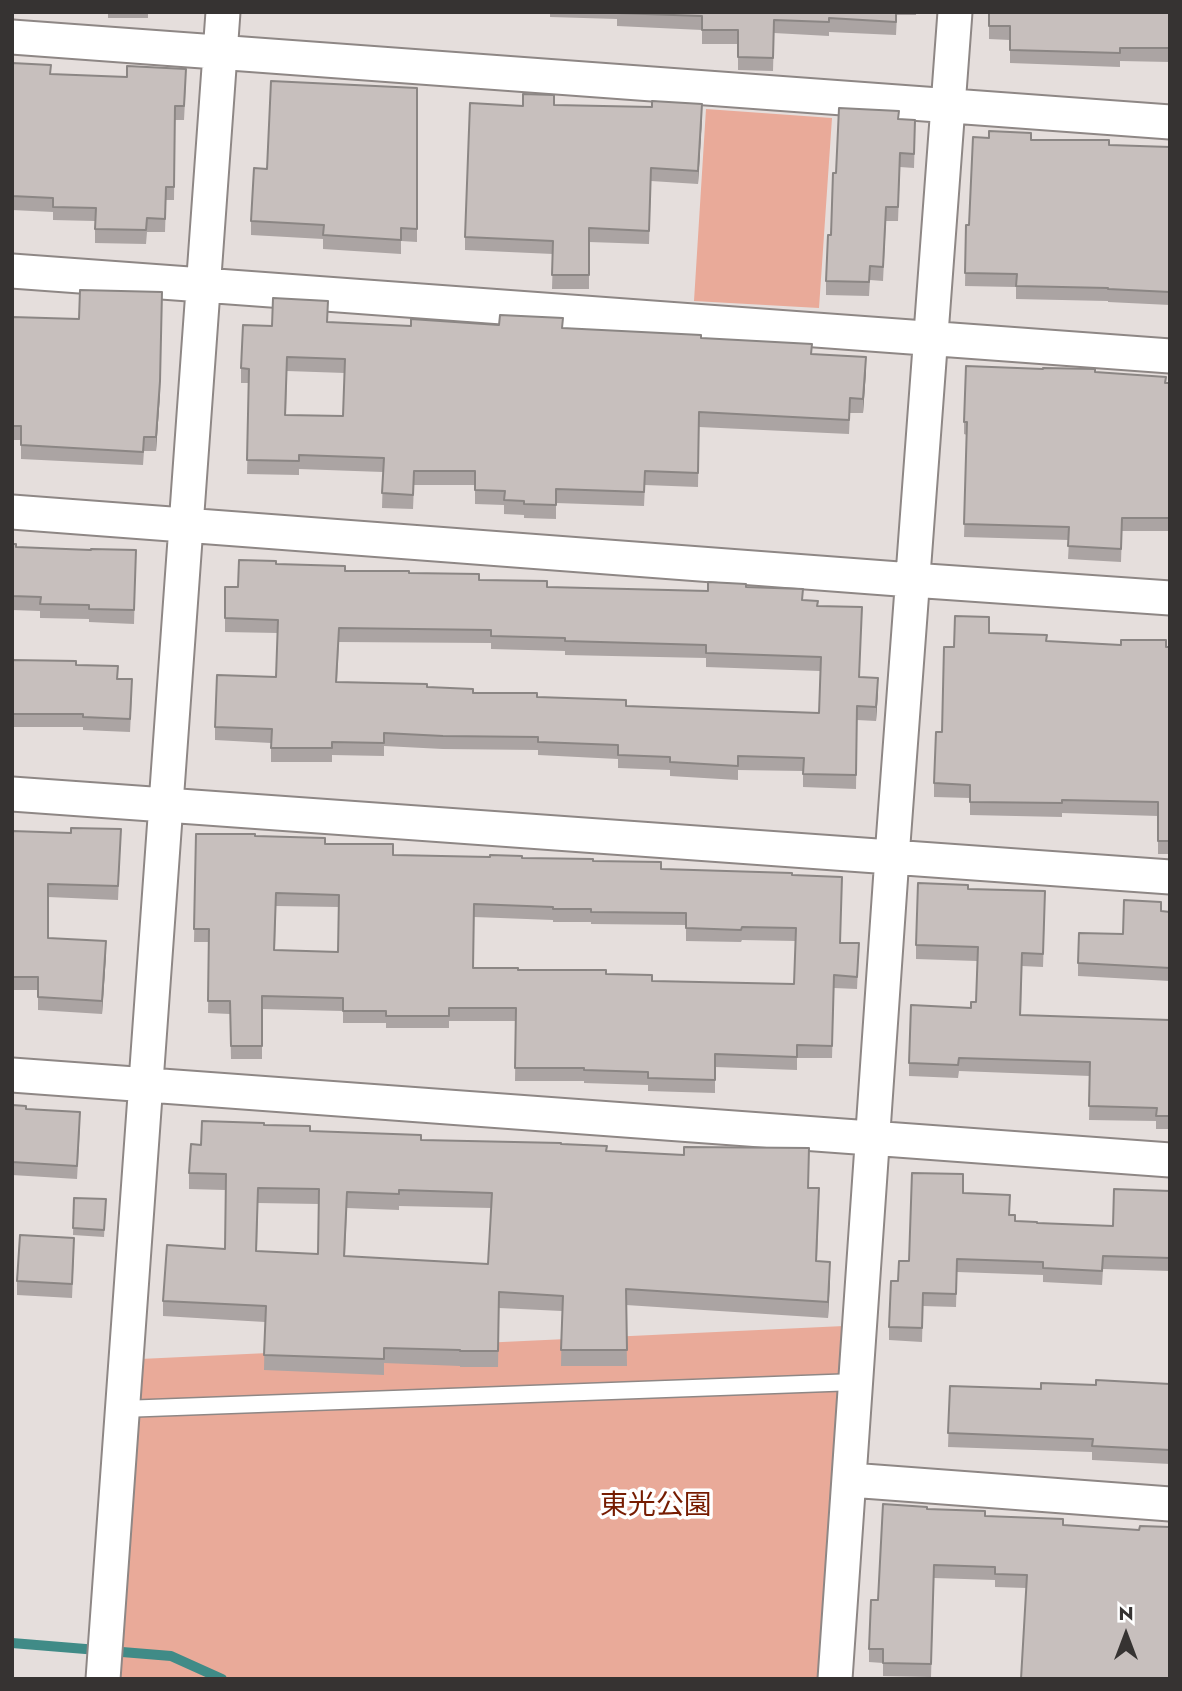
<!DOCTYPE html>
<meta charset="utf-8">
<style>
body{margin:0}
#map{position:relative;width:1182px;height:1691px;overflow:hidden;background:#e5dedc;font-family:Jost,sans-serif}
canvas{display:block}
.frame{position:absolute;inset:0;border:14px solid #363332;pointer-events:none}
.north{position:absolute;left:1091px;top:1600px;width:70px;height:70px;-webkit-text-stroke:5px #fff;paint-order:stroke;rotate:0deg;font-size:19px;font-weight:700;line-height:28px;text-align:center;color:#363332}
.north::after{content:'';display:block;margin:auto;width:24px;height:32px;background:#363332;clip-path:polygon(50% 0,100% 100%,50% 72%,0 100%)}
</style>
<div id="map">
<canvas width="1182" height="1691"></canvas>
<div class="frame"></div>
<div class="north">N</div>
</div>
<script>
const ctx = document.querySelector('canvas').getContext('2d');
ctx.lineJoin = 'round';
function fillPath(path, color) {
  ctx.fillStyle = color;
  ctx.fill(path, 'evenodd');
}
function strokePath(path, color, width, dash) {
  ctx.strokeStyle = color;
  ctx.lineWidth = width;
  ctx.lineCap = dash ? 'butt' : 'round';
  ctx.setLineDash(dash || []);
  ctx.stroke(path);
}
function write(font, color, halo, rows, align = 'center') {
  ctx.font = font + ' Jost,"Noto Sans JP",sans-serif';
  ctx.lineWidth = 7;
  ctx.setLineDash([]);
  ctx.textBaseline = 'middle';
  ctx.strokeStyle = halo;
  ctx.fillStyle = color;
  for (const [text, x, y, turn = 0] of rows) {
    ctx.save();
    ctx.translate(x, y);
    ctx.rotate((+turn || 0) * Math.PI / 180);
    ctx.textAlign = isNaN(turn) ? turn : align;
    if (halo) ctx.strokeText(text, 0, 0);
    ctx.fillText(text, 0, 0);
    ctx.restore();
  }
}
const green = new Path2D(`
 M706,109L832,118L819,308L694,301Z
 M844,1326L818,1679H120L140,1359Z`);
const stream = new Path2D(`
 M12,1643L171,1656L222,1679`);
const service = new Path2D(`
 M122,1409L856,1382`);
const minor = new Path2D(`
 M12,37L1170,122
 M12,271L1170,356
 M12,512L912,580L1170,598
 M12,794L1170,877
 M12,1075L1170,1160
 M850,1480L1170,1504
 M103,1679L223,12
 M835,1679L892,857L955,12`);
const wall = new Path2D(`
 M108,12H148V18H108Z
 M550,12H916V15H897L896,35L829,32V36L774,33L773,71L738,70V44H702V30L617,26V19L550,17Z
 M989,12H1170V62L1120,61V67L1010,63V40L989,39Z
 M12,63L51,74L186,82L184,120H175L174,200H166L165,232H147L146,244L95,243V221L53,220V212L12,210Z
 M417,88V242L401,241V254L323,249V239L251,235V221L267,169Z
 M554,105L702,117L698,184L651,181L649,244L589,242V289H552L553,254L465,250V237L523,106Z
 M899,119L915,134L914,168L900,167L898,221H886L883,281L870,280L869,296L826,295V281L836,173Z
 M1031,140L1109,145L1170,147V305L1108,302V301L1016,299V287L965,286L966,225H969Z
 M12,317L160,394L156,451H144L143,465L21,459V440H12Z
 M328,322L411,326L499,325L563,328L701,338L812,354L866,371L863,413H850L849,434L699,427L698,487L645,485L644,506L556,503V519L524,518V515L504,514V505L475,504V485H414L413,509L382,508L383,472L299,469V475L247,474L249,383H241V368L272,326ZM287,371L345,373L343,416L286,415Z
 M1095,372L1170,383V531H1122L1121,562L1068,559L1069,540L964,537L967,435L964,434V422Z
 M12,544L16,547L91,550H136L134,624L89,622V619L40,618V611L12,610Z
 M276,564L345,571L409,573L547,587L708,591L746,587L803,600L817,606L860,677L878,692L876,721L857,720L856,789L803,787V771L738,770V780L670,776V770L618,768V759L538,755V750L443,749L384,746V756L332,755V762H271V743L215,740V727L276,677L278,633L225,632V587H238ZM339,642L491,643V649L565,651V655L706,658V667L820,671L819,713L626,706L537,697L473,693L427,687L337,682Z
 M989,633L1047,641L1170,647V854H1158V816L1062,813V817L970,815V798L934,797V783L954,647Z
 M12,660L76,665L118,679L132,693L130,732L83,730V727H12Z
 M121,829L118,900L48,897V938L106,954L102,1014L38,1010V990H12V831L71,833Z
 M196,834L255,836L325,844L393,855L522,858L593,861L661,869L792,875L840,943H859L857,989L834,988L832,1058H797V1070L715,1067V1093L648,1091V1085L584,1083V1081H515L516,1021H449V1028H386V1023H343V1011L262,1009V1059H231L230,1014L208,1013L209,942H194ZM276,906L339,907L338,952L275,950ZM474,917L553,920V922H591V924L686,925V941L741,942L742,940L796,941L794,984L652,981L606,974L473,968Z
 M968,889L1045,904L1043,967L1022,966L1021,1015L1170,1020V1129H1156V1121L1089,1120L1090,1076L959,1071L958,1078L909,1076V1063L976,1002L977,961L916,959V945Z
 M1161,911L1170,912V981L1078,976V963Z
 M12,1105L80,1126L77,1179L12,1175Z
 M264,1125L310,1131L421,1140L561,1144L606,1151L809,1164L808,1188L819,1204L817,1261L830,1278L828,1318L626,1305L627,1366H561L562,1311L499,1308L498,1367H460V1366L384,1363V1375L264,1370L265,1322L163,1316V1301L225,1249V1190L189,1189V1173L201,1145ZM258,1203L319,1204L318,1254L257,1251ZM399,1206L492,1208L488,1264L345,1256L347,1208L399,1210Z
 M1170,1191V1271L1103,1269L1102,1285L1043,1282V1275L957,1272L956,1307L923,1306L922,1342L889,1340V1327L898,1281L909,1261L963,1193L1009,1215L1015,1221L1037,1223L1113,1226Z
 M74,1198L106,1199L104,1237L73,1235Z
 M74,1252L72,1298L17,1295V1281Z
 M1170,1384V1464L1092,1460V1452L948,1447L950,1386L1041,1389L1096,1385Z
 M927,1509L1063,1525L1139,1530L1170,1527L1026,1588L995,1587V1580L934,1578L931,1677L883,1676V1663L869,1662V1649L878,1600Z`);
const shadedWall = new Path2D(`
 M702,104V117L698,184V171Z
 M162,292L160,394L156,451V437Z
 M866,357V371L863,413V399Z
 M878,678V692L876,721V707Z
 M106,941V954L102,1014V1001Z
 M830,1262V1278L828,1318V1302Z`);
const building = new Path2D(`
 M896,12V22L829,18V22L774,20L773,58L738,57V30H702V16L617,13Z
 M989,12H1170V48H1120V53L1010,50V26H989Z
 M12,63L51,65L50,74L127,77V66L186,69L184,106H175L174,187H166L165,219L147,218L146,230L95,229L96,208L53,207V198L12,196Z
 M271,81L417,88V229L401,228V240L323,235L324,225L251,221L254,168L267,169Z
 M523,94L554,95V105L652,107V101L702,104L698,171L651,168L649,231L589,228V275H552L553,241L465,237L470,103L523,106Z
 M839,108L899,111L898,119L915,120L914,154L900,153L898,207H886L883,267L870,266L869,282L826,281L828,235H831L833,173H836Z
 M989,131L1031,133V140H1109V145L1170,147V292L1108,289V288L1016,286L1017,274L965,273L966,225H969L973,137L989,138Z
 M80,290L162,292L160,381L156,437H144L143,452L21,445V426H12V317L79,319Z
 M273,298L328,301L327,322L411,326V319L499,325L500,315L563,318L562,328L701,335V338L812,344L811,354L866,357L863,399L850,398L849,420L699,412L698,473L645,471L644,492L556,489V505L524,504V501L504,500L505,491L475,490V471H414L413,495L382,493L384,458L299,455V461L247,460L249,369L241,368L243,325L272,326ZM287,357L345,359L343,416L285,415Z
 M966,366L1043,369V368L1095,369V372L1166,377L1165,383H1170V518H1122L1121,549L1068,546L1069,527L964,524L967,422H964Z
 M12,544H16V547L91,550V549L136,550L134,610L89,609V605L40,604L41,597L12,596Z
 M239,560L276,561V564L345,566V571H409V573L479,574V580L547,581V587L708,591V582L746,584V587L803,589L802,600L818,601L817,606L862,607L859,677L878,678L876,707L857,706L856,775L803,774L804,758L738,756V766L670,762V757L618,755V745L538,742V737L443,736L384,733V743L332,742V748H271L272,729L215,727L217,675L276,677L278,620L225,618V587H238ZM339,628L491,630V636L565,638V641L706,645V653L821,657L819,713L626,706V700L537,697V693H473V689L427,687V684L336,682Z
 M955,616L989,617V633L1047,635L1046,641L1121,645V640H1166V647H1170V841H1158V802L1062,800V803L970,802V785L934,783L936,732H942L944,647H954Z
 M12,660L76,661V665L118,666L117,679H132L130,719L83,717V714H12Z
 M71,828L121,829L118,886L48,884V938L106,941L102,1001L38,997V977H12V831L71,833Z
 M196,834H255V836L325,838V844H393V855L490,857V855L522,856V858L593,859V861L661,862V869L792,873V875L842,877L840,943H859L857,977L834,975L832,1046L797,1045V1057L715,1054V1080L648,1078V1072L584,1070V1068H515L516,1008H449V1016H386V1011H343V998L262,996V1046H231L230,1001H208L209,929H194ZM276,893L339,895L338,952L274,950ZM474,904L553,907V909H591V912L686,913V928L741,930L742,927L796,928L794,984L652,981V975L606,974V970H518V968H473Z
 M918,883L968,885V889L1045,891L1043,954L1022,953L1020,1015L1170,1020V1116H1156L1157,1108L1089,1106L1090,1062L959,1058L958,1065L909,1063L911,1005L971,1008V1002H976L978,947L916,945Z
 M1124,900L1161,902V911L1170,912V968L1078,963L1079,933L1123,934Z
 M12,1105L26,1106V1109L80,1112L77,1166L12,1162Z
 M202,1121L264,1123V1125L310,1126V1131L421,1135V1140L561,1143V1144L607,1146L606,1151L684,1155V1147L809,1148L808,1188H819L816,1261L830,1262L828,1302L626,1289L627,1350H561L563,1296L499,1292L498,1351H460V1350L384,1348V1359L264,1355L266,1306L163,1301L167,1245L225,1249L226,1174L189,1173L191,1144L201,1145ZM258,1188L319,1189L318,1254L256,1251ZM399,1190L492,1193L488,1264L344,1256L347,1192L399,1194Z
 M912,1173L963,1174V1193L1010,1195L1009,1215H1015V1221L1037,1222V1223L1113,1226L1114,1189L1170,1191V1258L1103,1256L1102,1271L1043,1268V1262L957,1259L956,1294L923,1293L922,1328L889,1327L891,1281H898L899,1261H909Z
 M74,1198L106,1199L104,1230L73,1228Z
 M20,1235L74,1238L72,1284L17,1281Z
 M1096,1380L1170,1384V1450L1092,1446L1093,1439L948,1433L950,1386L1041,1389V1383L1096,1385Z
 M883,1504L927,1507V1509L985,1511V1516L1063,1519V1525L1139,1530L1140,1526L1170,1527V1679H1021L1027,1575L995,1574V1567L934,1565L931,1664L883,1663V1649H869L871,1600H878Z`);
const parkNames = [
 ["東光公園",656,1507]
];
fillPath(green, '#e9aa99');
strokePath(stream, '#408b87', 10);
strokePath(service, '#8e8785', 19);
strokePath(minor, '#8e8785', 37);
strokePath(service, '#fff', 16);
strokePath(minor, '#fff', 33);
fillPath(wall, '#aba4a3');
fillPath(shadedWall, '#8b8684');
fillPath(building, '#c7bfbd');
strokePath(building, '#8b8684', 2);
write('28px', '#761c01', '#fff', parkNames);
</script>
